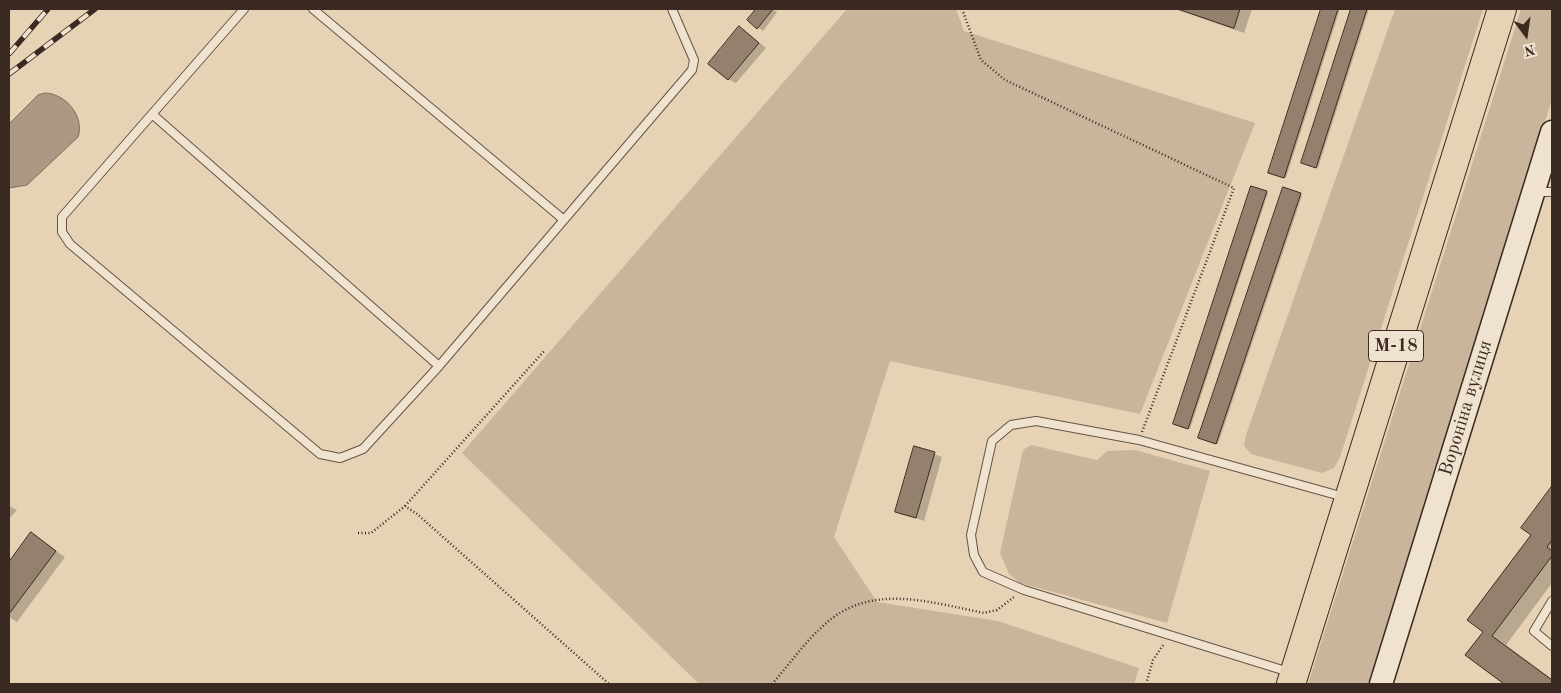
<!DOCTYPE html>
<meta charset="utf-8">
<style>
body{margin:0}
#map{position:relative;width:1561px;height:693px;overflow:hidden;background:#e6d2b5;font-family:"Old Standard TT",serif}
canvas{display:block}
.frame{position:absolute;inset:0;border:10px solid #3a2a21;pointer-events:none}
.north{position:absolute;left:1501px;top:10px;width:50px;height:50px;-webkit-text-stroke:4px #efe2cf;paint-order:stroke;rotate:166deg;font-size:14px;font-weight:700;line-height:20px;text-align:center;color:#3a2a21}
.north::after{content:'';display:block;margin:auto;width:18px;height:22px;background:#3a2a21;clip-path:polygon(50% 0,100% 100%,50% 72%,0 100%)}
</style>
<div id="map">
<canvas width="1561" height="693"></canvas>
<div class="frame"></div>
<div class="north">N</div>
</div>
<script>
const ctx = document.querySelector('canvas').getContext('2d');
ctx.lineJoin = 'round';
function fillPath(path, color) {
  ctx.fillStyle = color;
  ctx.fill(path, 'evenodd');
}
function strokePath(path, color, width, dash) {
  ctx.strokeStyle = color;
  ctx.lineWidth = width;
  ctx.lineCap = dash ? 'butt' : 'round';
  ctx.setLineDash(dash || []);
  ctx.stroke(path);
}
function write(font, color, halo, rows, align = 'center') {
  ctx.font = font + ' "Old Standard TT",serif';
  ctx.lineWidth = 4;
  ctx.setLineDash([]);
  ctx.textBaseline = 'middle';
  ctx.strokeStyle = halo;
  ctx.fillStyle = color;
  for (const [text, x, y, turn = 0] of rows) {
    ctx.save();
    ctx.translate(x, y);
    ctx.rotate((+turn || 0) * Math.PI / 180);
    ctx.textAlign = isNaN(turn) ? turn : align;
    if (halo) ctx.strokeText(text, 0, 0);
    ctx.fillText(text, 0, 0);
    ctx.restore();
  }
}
const green = new Path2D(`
 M847,9H956L964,31L1255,123L1140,414L890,361L834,537L877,602L998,621L1139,668L1134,684H699L462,453Z
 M1395,9H1483L1340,457L1334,468L1322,473L1251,454L1244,446L1246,435Z
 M1521,9H1552V99L1369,684H1308Z
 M1031,445L1097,460L1107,451L1135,450L1210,471L1167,623L1020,583L1009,574L1000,553L1023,450Z`);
const water = new Path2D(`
 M46,93C66,94 85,117 78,137L27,185L9,188V124L38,95Z`);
const shadow = new Path2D(`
 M757,9H773L777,12L763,31L748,20Z
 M1175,9H1252L1244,33Z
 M1322,9H1340L1286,178L1270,173Z
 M1352,9H1369L1318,168L1302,163Z
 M740,27L766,48L736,83L728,79Z
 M1267,192L1268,193L1190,429L1176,424Z
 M1300,195L1302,196L1218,444L1202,439Z
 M915,447L942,457L924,521L896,511Z
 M1552,488V583L1506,645L1552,679V684H1506L1467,655L1484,631L1533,535L1523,527Z
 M9,506L17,510L9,519Z
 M31,534L65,557L17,622L9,617V564Z`);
const building = new Path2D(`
 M756,9H773L757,29L747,20Z
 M1178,9H1240L1234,28Z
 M1321,9H1338L1284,178L1268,173Z
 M1351,9H1367L1316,168L1301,163Z
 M739,26L759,43L728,80L708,64Z
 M1251,186L1267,191L1188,429L1173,424Z
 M1283,187L1301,193L1216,444L1198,438Z
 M914,446L935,452L916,518L895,512Z
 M1552,486V540L1547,547L1552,551V556L1492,636L1552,680V684H1504L1465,655L1483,632L1467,620L1531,535L1521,528Z
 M31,532L56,551L9,614V562Z`);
const path = new Path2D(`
 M962,9L981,60L1005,80L1234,188L1142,432
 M405,506L545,350
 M358,533H371L405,506L417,514L609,684
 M772,684C789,665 804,643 823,626C869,582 929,602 984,613L997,610L1014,597
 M1146,684L1153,660L1164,644`);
const lane = new Path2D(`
 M244,9L62,217V232L70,244L320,454L340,458L363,449L439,366L692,70L694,60L672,9
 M313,9L564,220
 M152,114L439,366
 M1537,192H1552
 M1552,601L1534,631L1552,646
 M1289,672L1024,590L983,572L974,555L971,535L992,441L1011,425L1036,421L1139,440L1344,497`);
const secondary = new Path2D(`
 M1381,684L1552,132`);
const highway = new Path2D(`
 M1291,684L1502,9`);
const rail = new Path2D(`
 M9,54L48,9
 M9,74L95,9`);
const shields = [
 [1396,346,55]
];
const shieldNames = [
 ["М-18",1396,346]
];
const streetNames = [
 ["Вороніна вулиця",1466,408,-73]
];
fillPath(green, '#c9b59c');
fillPath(water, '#ac9983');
strokePath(water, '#7e6d5c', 1);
fillPath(shadow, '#0003');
fillPath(building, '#93816e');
strokePath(building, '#3a2a21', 1);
strokePath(lane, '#655446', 10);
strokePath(secondary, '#3a2a21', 25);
strokePath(highway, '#3a2a21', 30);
strokePath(path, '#3a2a21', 2.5, [1, 2.5]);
strokePath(lane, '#efe2cf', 8);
strokePath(secondary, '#efe2cf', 22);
strokePath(highway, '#e6d2b5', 28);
strokePath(rail, '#3a2a21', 5.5);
strokePath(rail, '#efe2cf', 4, [11]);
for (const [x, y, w] of shields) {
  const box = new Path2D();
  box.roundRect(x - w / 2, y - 15.5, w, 31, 4);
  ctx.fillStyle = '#efe2cf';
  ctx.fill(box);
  strokePath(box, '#3a2a21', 1);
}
write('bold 18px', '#3a2a21', null, shieldNames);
write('19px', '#3a2a21', '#efe2cf', streetNames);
</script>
